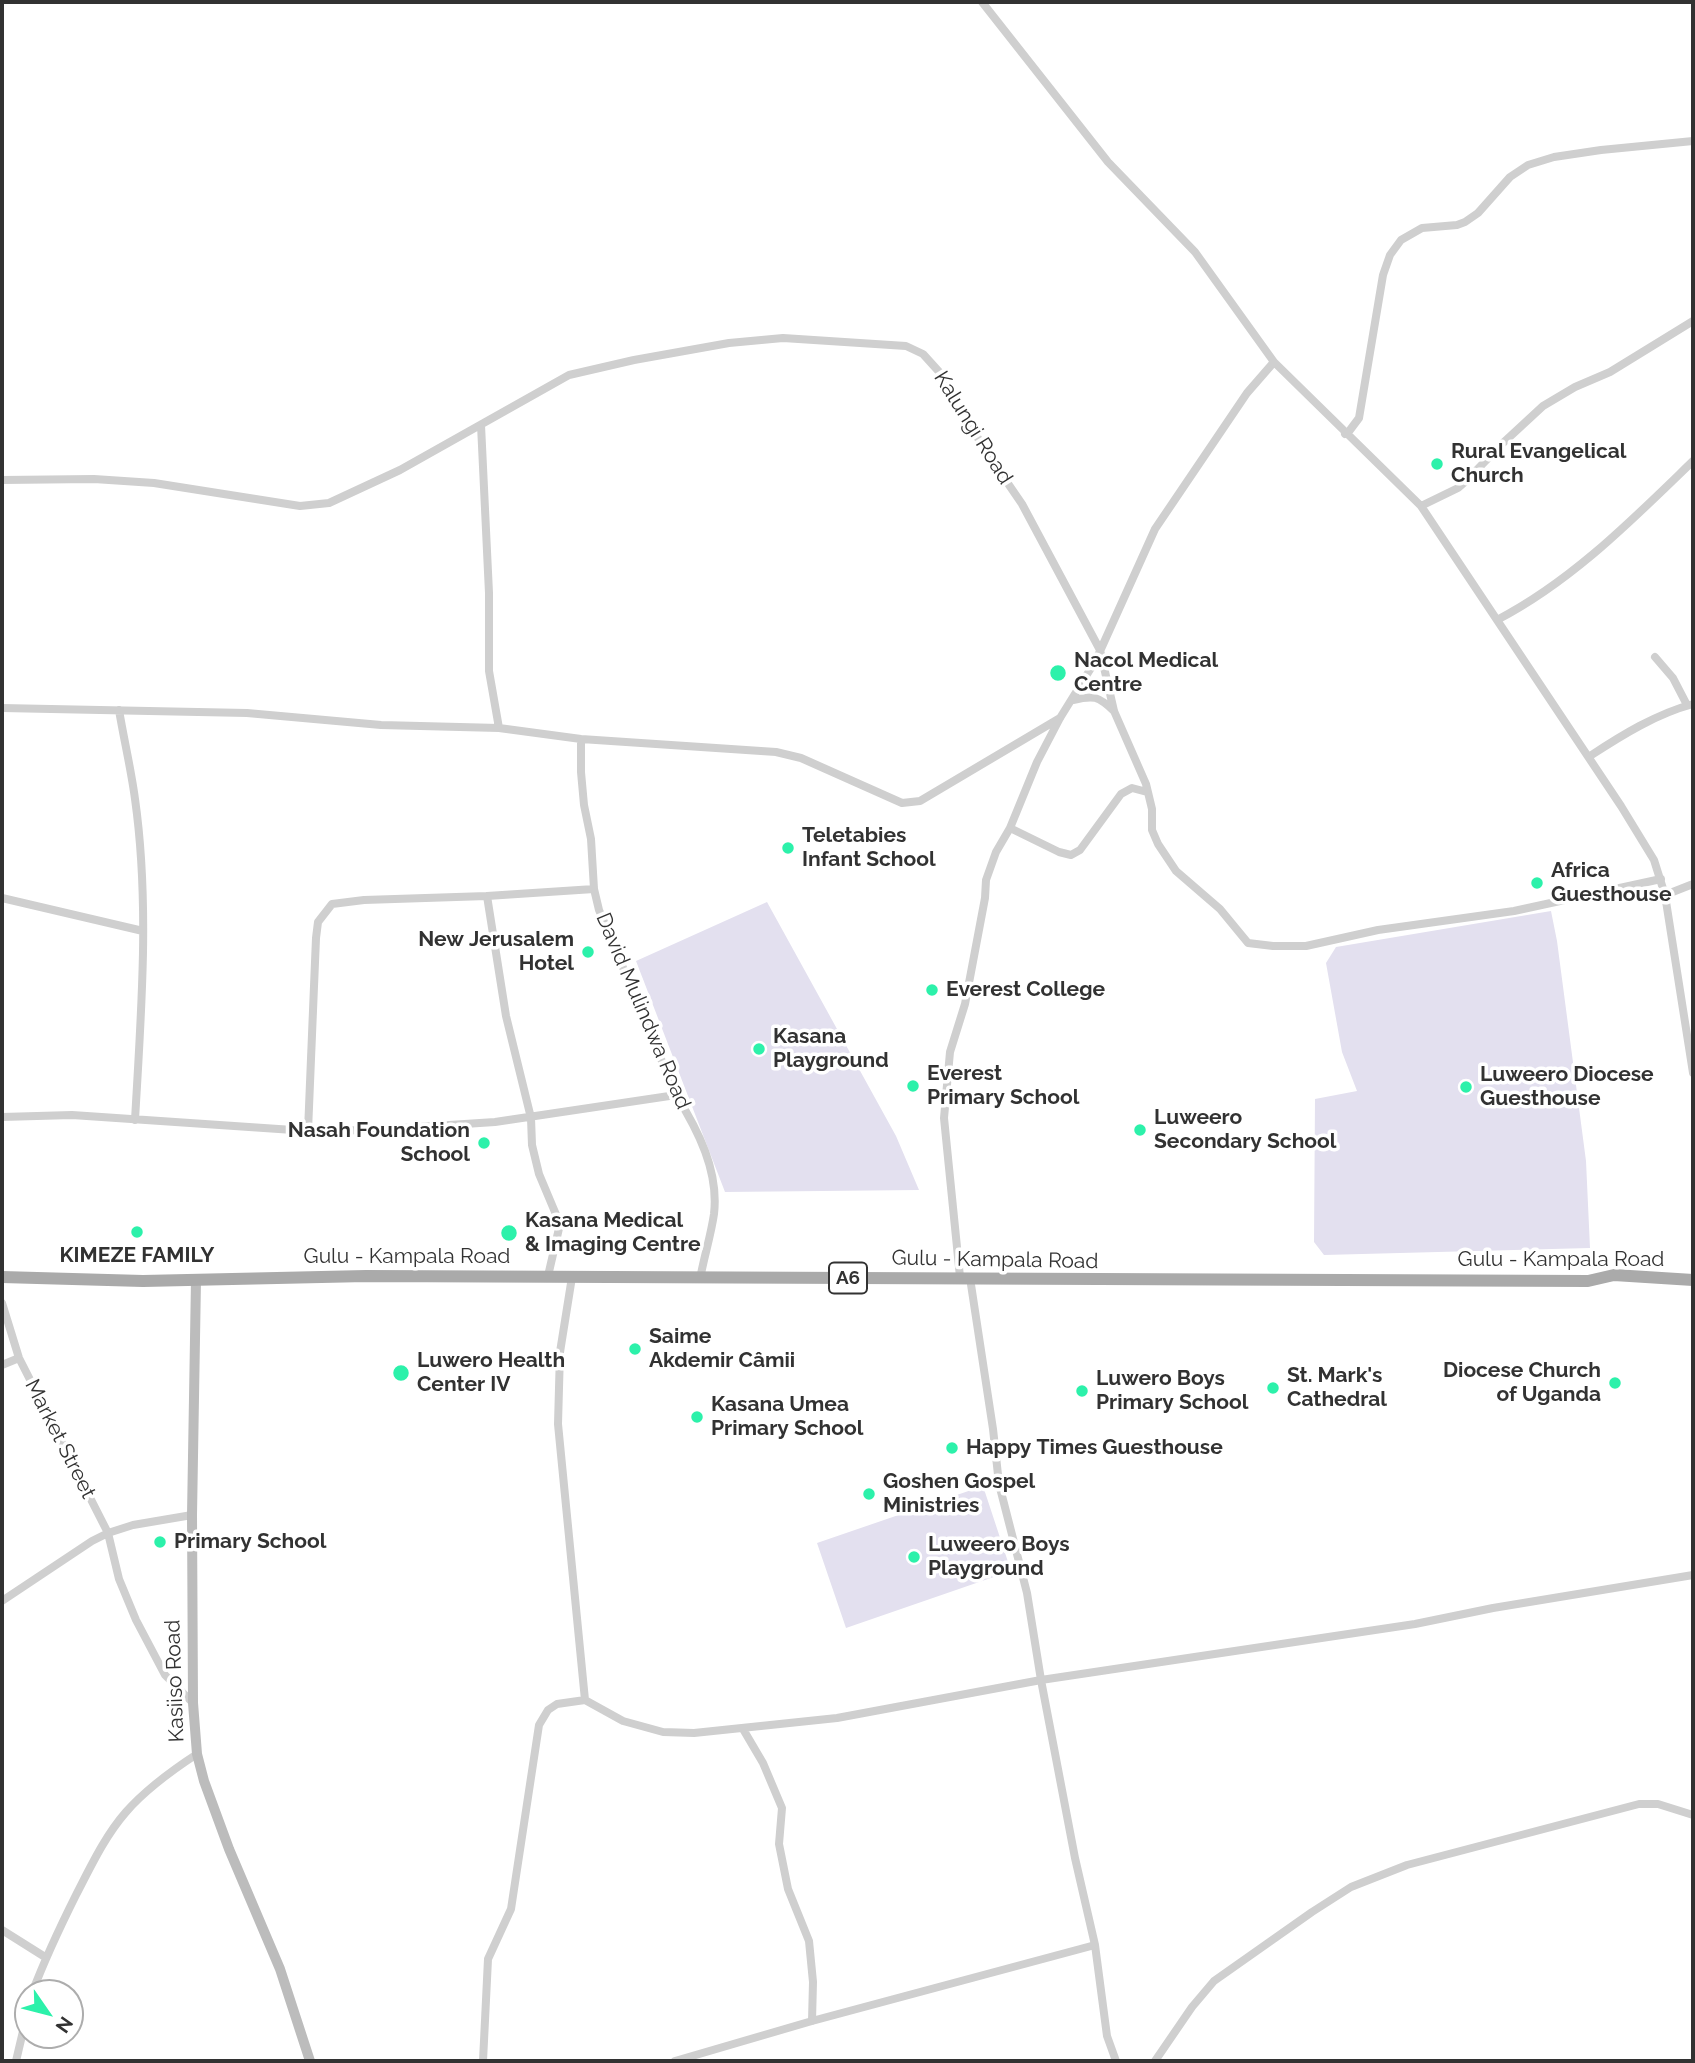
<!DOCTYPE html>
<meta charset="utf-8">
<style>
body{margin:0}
#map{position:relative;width:1695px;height:2063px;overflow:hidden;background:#fff;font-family:Raleway,sans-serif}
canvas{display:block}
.frame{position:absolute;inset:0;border:4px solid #323232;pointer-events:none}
.north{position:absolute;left:14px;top:1979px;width:70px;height:70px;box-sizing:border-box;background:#fff;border:2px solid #adadad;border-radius:50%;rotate:125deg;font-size:19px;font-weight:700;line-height:28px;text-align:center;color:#323232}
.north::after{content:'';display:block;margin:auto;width:24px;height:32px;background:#2cf1aa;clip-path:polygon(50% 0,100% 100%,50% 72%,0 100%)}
</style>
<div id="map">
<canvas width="1695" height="2063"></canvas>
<div class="frame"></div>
<div class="north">N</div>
</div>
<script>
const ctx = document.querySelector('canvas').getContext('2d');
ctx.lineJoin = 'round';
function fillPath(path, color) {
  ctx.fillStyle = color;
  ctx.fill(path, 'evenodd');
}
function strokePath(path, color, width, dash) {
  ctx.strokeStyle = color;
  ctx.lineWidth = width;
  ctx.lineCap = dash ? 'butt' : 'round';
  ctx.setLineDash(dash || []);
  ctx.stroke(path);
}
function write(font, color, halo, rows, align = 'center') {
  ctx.font = font + ' Raleway,sans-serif';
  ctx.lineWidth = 7;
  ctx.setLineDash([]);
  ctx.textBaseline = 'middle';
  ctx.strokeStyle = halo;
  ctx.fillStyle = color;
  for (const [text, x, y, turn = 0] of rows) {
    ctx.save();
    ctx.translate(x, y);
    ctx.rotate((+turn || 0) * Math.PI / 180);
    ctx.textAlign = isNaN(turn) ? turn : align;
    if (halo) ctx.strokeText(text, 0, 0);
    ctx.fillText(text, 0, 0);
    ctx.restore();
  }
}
const green = new Path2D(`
 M767,902L896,1136L919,1190L725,1192L636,961Z
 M1551,911L1557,941L1586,1161L1590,1248L1324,1255L1314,1242L1315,1099L1357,1091L1342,1052L1326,963L1336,947Z
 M983,1486L1011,1571L846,1628L817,1543Z`);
const street = new Path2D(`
 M982,2L1108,162L1195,252L1274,362L1421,506L1621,806L1654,860L1665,895L1693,1073
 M481,425L489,593V671L499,728
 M1345,434L1350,430L1359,418L1383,275L1390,255L1401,240L1422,228L1457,225L1465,222L1478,213L1510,177L1528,165L1554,157L1601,150L1693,141
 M2,480L94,479L154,483L300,506L329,503L400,470L569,375L634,360L729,343L783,338L906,346L923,354L942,375L983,447L1022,504L1100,650L1114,711L1146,784L1152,809V830L1158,844L1176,871L1220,909L1248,943L1273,946H1306L1378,930L1514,911L1661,879
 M1421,506L1458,488L1466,481L1503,443L1543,406L1575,387L1610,372L1693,321
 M1497,620C1572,581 1632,520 1693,461
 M1655,657L1673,678L1687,705
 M1073,700C1094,695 1098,696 1114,711
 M2,708L247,713L381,725L499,728L581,739L776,752L801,758L902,803L920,801L1060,718
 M119,710C124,740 131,769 135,799C150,905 141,1014 135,1120
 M581,739V772L584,805L591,839L594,889L599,910L676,1095C698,1130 719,1171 714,1214C711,1235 704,1257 700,1279
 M1590,756C1622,735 1656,714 1693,704
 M1010,828L1059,852L1071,855L1080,850L1121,794L1132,788L1147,792
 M1665,895L1693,884
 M487,896L506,1016L531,1118L532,1145L539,1174L560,1224L548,1276
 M2,898L143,931
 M2,1117L72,1115L308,1131L373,1130L495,1122L676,1095
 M308,1131L316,938L318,922L332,904L364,900L487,896L594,889
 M572,1277L560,1352L558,1424L585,1700
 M960,1277L944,1118L950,1052L965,1004L985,898L986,880L996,852L1010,828L1037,762L1060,718L1096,660L1155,529L1247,393L1274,362
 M970,1278L993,1429L999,1484L1027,1593L1041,1680L1075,1858L1095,1945L1107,2036L1116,2061
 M2,1303L19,1358L108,1533L119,1579L136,1620L165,1675L193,1703
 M2,1365L19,1358
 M2,1601L92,1541L108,1533L133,1525L192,1515
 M743,1729L763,1763L782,1808L779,1844L788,1889L809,1941L813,1982L812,2021
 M2,1930L45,1957
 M32,1993C45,1959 60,1927 76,1895C91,1866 105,1836 126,1812C146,1789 171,1771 197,1754
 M16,2061L28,2010
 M483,2061L488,1959L511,1909L539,1725L548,1710L557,1704L585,1700L623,1721L663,1732L694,1733L837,1718L1041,1680L1415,1624L1493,1608L1693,1575
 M675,2061L812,2021L1095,1945
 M1155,2061L1192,2007L1214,1981L1312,1912L1351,1887L1407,1865L1639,1804H1658L1693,1815`);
const secondary = new Path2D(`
 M196,1280L192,1515L193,1703L197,1754L204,1781L229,1849L280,1969L310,2061`);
const primary = new Path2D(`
 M2,1277L143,1281L366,1276L1588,1281L1614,1275L1693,1280`);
const markers = [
 [1437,464,7,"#2cf1aa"],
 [1058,673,9,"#2cf1aa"],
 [788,848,7,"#2cf1aa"],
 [1537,883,7,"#2cf1aa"],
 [588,952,7,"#2cf1aa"],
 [932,990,7,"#2cf1aa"],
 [759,1049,7,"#2cf1aa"],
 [913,1086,7,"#2cf1aa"],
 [1466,1087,7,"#2cf1aa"],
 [1140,1130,7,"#2cf1aa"],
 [484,1143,7,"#2cf1aa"],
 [137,1232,7,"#2cf1aa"],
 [509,1233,9,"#2cf1aa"],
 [635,1349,7,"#2cf1aa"],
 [401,1373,9,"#2cf1aa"],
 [1615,1383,7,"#2cf1aa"],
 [1273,1388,7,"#2cf1aa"],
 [1082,1391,7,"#2cf1aa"],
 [697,1417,7,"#2cf1aa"],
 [952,1448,7,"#2cf1aa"],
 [869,1494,7,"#2cf1aa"],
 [160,1542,7,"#2cf1aa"],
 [914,1557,7,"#2cf1aa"]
];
const shields = [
 [848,1278,38]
];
const shieldNames = [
 ["A6",848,1278]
];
const streetNames = [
 ["Kalungi Road",973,428,58],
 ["David Mulindwa Road",643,1011,67],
 ["Gulu - Kampala Road",407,1257],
 ["Gulu - Kampala Road",995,1260,1],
 ["Gulu - Kampala Road",1561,1260],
 ["Market Street",60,1439,63],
 ["Kasiiso Road",175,1681,-92]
];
const poiNames = [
 ["Rural Evangelical",1451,452],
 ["Church",1451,476],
 ["Nacol Medical",1074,661],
 ["Centre",1074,685],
 ["Teletabies",802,836],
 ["Infant School",802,860],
 ["Africa",1551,871],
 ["Guesthouse",1551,895],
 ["New Jerusalem",574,940,"right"],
 ["Hotel",574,964,"right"],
 ["Everest College",946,990],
 ["Kasana",773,1037],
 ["Playground",773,1061],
 ["Everest",927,1074],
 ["Primary School",927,1098],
 ["Luweero Diocese",1480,1075],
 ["Guesthouse",1480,1099],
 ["Luweero",1154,1118],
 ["Secondary School",1154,1142],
 ["Nasah Foundation",470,1131,"right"],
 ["School",470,1155,"right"],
 ["Kasana Medical",525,1221],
 ["& Imaging Centre",525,1245],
 ["KIMEZE FAMILY",137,1256,"center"],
 ["Saime",649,1337],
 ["Akdemir Câmii",649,1361],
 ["Luwero Health",417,1361],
 ["Center IV",417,1385],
 ["Diocese Church",1601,1371,"right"],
 ["of Uganda",1601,1395,"right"],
 ["St. Mark's",1287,1376],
 ["Cathedral",1287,1400],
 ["Luwero Boys",1096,1379],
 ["Primary School",1096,1403],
 ["Kasana Umea",711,1405],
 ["Primary School",711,1429],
 ["Happy Times Guesthouse",966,1448],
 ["Goshen Gospel",883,1482],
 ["Ministries",883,1506],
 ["Primary School",174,1542],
 ["Luweero Boys",928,1545],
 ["Playground",928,1569]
];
fillPath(green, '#e3e0ef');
strokePath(street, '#cfcfcf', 8);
strokePath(secondary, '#bcbcbc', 10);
strokePath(primary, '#aaa', 12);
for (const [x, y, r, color] of markers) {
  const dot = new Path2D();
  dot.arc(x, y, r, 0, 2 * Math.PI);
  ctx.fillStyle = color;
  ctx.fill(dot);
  strokePath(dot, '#fff', 2.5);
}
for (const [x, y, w] of shields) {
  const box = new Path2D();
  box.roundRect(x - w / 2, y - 15.5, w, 31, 5);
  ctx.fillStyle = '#fff';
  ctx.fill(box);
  strokePath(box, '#323232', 2);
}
write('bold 19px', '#323232', null, shieldNames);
write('21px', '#323232', '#fff', streetNames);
write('bold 21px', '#323232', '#fff', poiNames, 'left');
</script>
